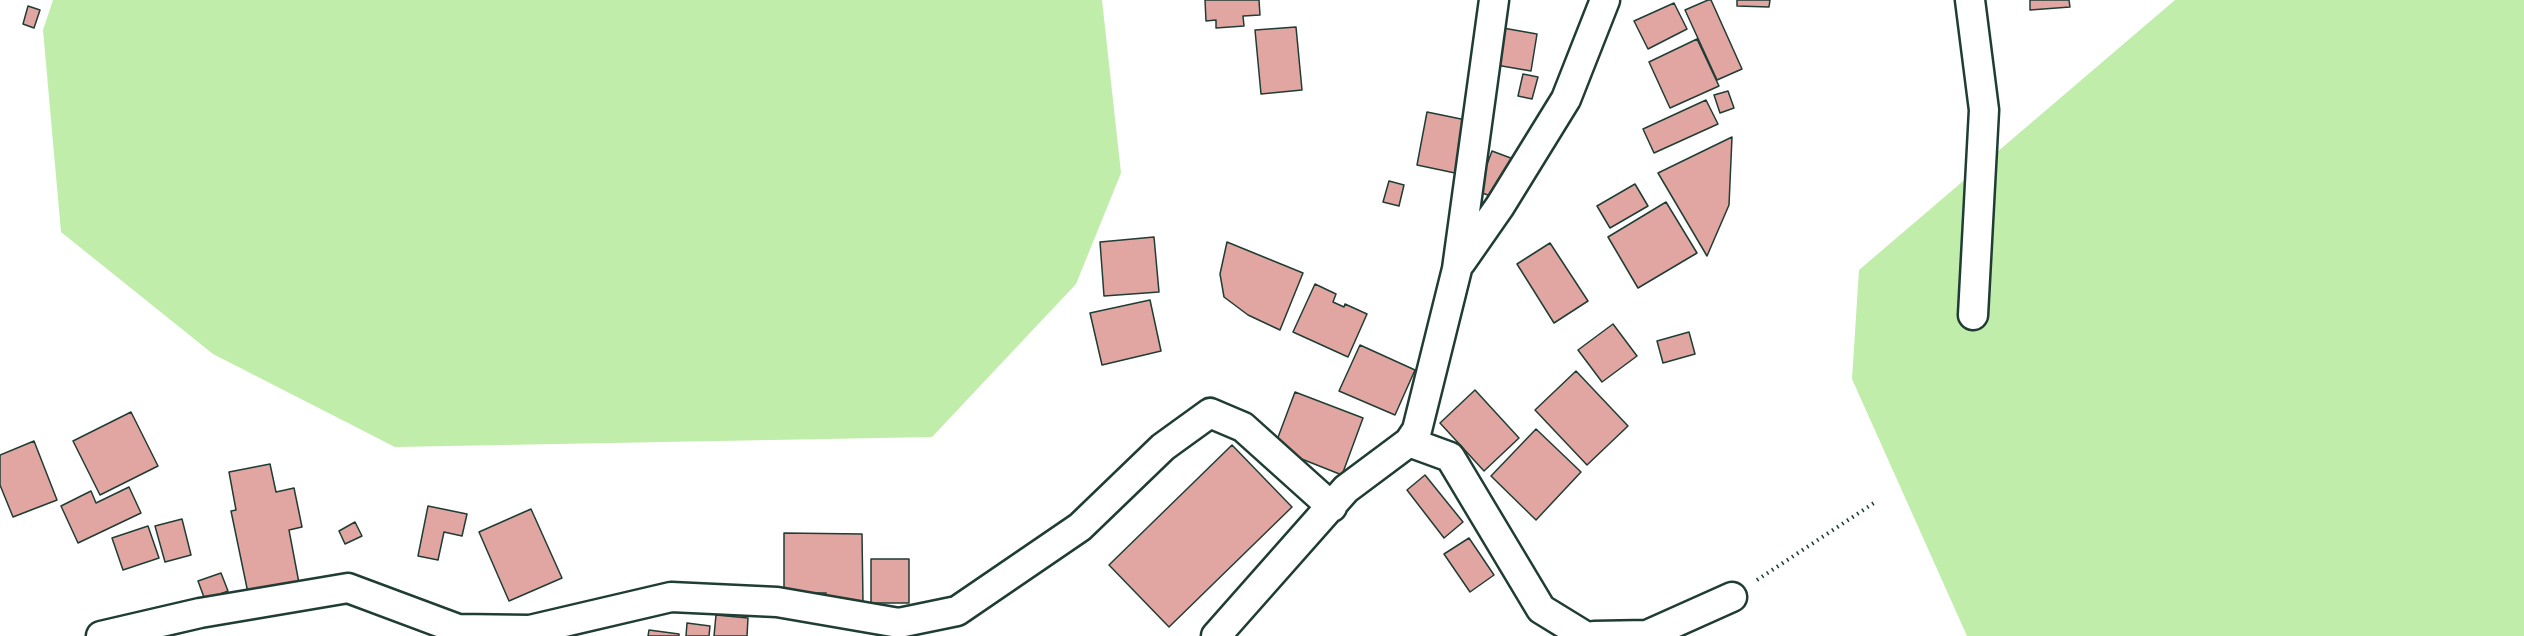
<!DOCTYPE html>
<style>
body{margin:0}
canvas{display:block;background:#fff}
</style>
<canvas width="2524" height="636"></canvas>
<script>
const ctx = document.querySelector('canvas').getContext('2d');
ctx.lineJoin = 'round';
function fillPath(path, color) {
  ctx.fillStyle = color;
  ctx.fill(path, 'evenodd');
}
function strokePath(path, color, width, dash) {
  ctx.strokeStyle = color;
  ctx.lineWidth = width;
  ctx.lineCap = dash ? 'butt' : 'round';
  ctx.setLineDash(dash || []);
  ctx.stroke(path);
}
const green = new Path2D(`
 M53,0H1102L1121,173L1076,284L932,437L395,447L213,354L61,232L43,30Z
 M2175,0H2524V636H1967L1852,379L1859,270Z`);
const building = new Path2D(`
 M1205,0H1259L1260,15L1243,16L1244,26L1216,28V20L1206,21Z
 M1708,0H1711L1742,69L1717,80L1685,10Z
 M1737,0H1770L1769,7L1737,6Z
 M2030,0H2069L2070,7L2030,10Z
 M1674,3L1687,29L1648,49L1634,21Z
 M28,6L40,10L34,28L23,24Z
 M1296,27L1302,90L1261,94L1255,30Z
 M1503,28L1537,34L1531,71L1496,65Z
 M1697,39L1719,86L1670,108L1649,62Z
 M1523,74L1538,77L1532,99L1518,96Z
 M1728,91L1734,108L1720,113L1714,95Z
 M1706,100L1718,124L1654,153L1643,129Z
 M1427,112L1466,120L1455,173L1417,165Z
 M1732,137L1729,205L1707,256L1658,173Z
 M1492,151L1516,160L1501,200L1477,191Z
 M1389,181L1404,185L1399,206L1383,202Z
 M1635,184L1648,206L1610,228L1597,206Z
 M1666,202L1697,253L1638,288L1608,237Z
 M1154,237L1159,292L1104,296L1100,242Z
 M1227,242L1303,273L1280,330L1248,315L1224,297L1220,274Z
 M1550,243L1588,301L1554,323L1517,264Z
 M1315,284L1336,294L1333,302L1344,307L1345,304L1367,314L1348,357L1293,332Z
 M1150,300L1161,351L1102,365L1090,313Z
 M1613,324L1637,356L1602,382L1578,350Z
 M1689,332L1695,354L1663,363L1657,341Z
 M1360,345L1415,370L1395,415L1339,391Z
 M1576,371L1628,426L1587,465L1535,410Z
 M1475,390L1519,438L1484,471L1440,423Z
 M1295,392L1363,418L1342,475L1274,448Z
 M131,412L158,466L100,495L73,441Z
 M1536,429L1581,472L1536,520L1491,476Z
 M34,441L57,500L13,517L0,485V455Z
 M1232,445L1292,507L1169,627L1109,565Z
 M270,464L276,492L294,488L302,527L289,530L299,583L248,593L231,511L236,510L229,472Z
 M1425,475L1463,522L1444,538L1407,490Z
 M129,487L141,513L78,543L61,506L91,491L96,503Z
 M428,506L467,514L462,536L444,532L438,560L418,556Z
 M531,509L562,578L509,601L479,532Z
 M182,519L191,555L165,562L155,526Z
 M355,522L362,536L345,544L339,531Z
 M148,526L159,558L123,570L112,538Z
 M784,533L862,534L863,602H827L826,593H784Z
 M1469,538L1494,575L1470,592L1444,554Z
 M871,559H909V603H871Z
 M221,573L228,591L205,600L198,581Z
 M716,615L748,618L747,636H714Z
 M687,623L710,626L709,636H686Z
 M649,630L679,634V636H648Z`);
const path = new Path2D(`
 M1757,580L1877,501`);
const street = new Path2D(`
 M1970,0L1984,110L1973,315
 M1461,262L1500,206L1566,99L1605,0
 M1409,442L1450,457L1541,609L1585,636
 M101,636L200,613L348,588L458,629L530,630L671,597L777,602L899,623L957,611L1080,527L1163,447L1210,413L1243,427L1332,507
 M1216,636L1346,489L1409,442L1417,430L1457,269L1494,0
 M1594,636L1647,635L1732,597`);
fillPath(green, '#c0edaa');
fillPath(building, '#e1a6a1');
strokePath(building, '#1f3d34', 1.5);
strokePath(street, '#1f3d34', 33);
strokePath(path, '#1f3d34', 4, [1.5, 4.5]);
strokePath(street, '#fff', 28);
</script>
